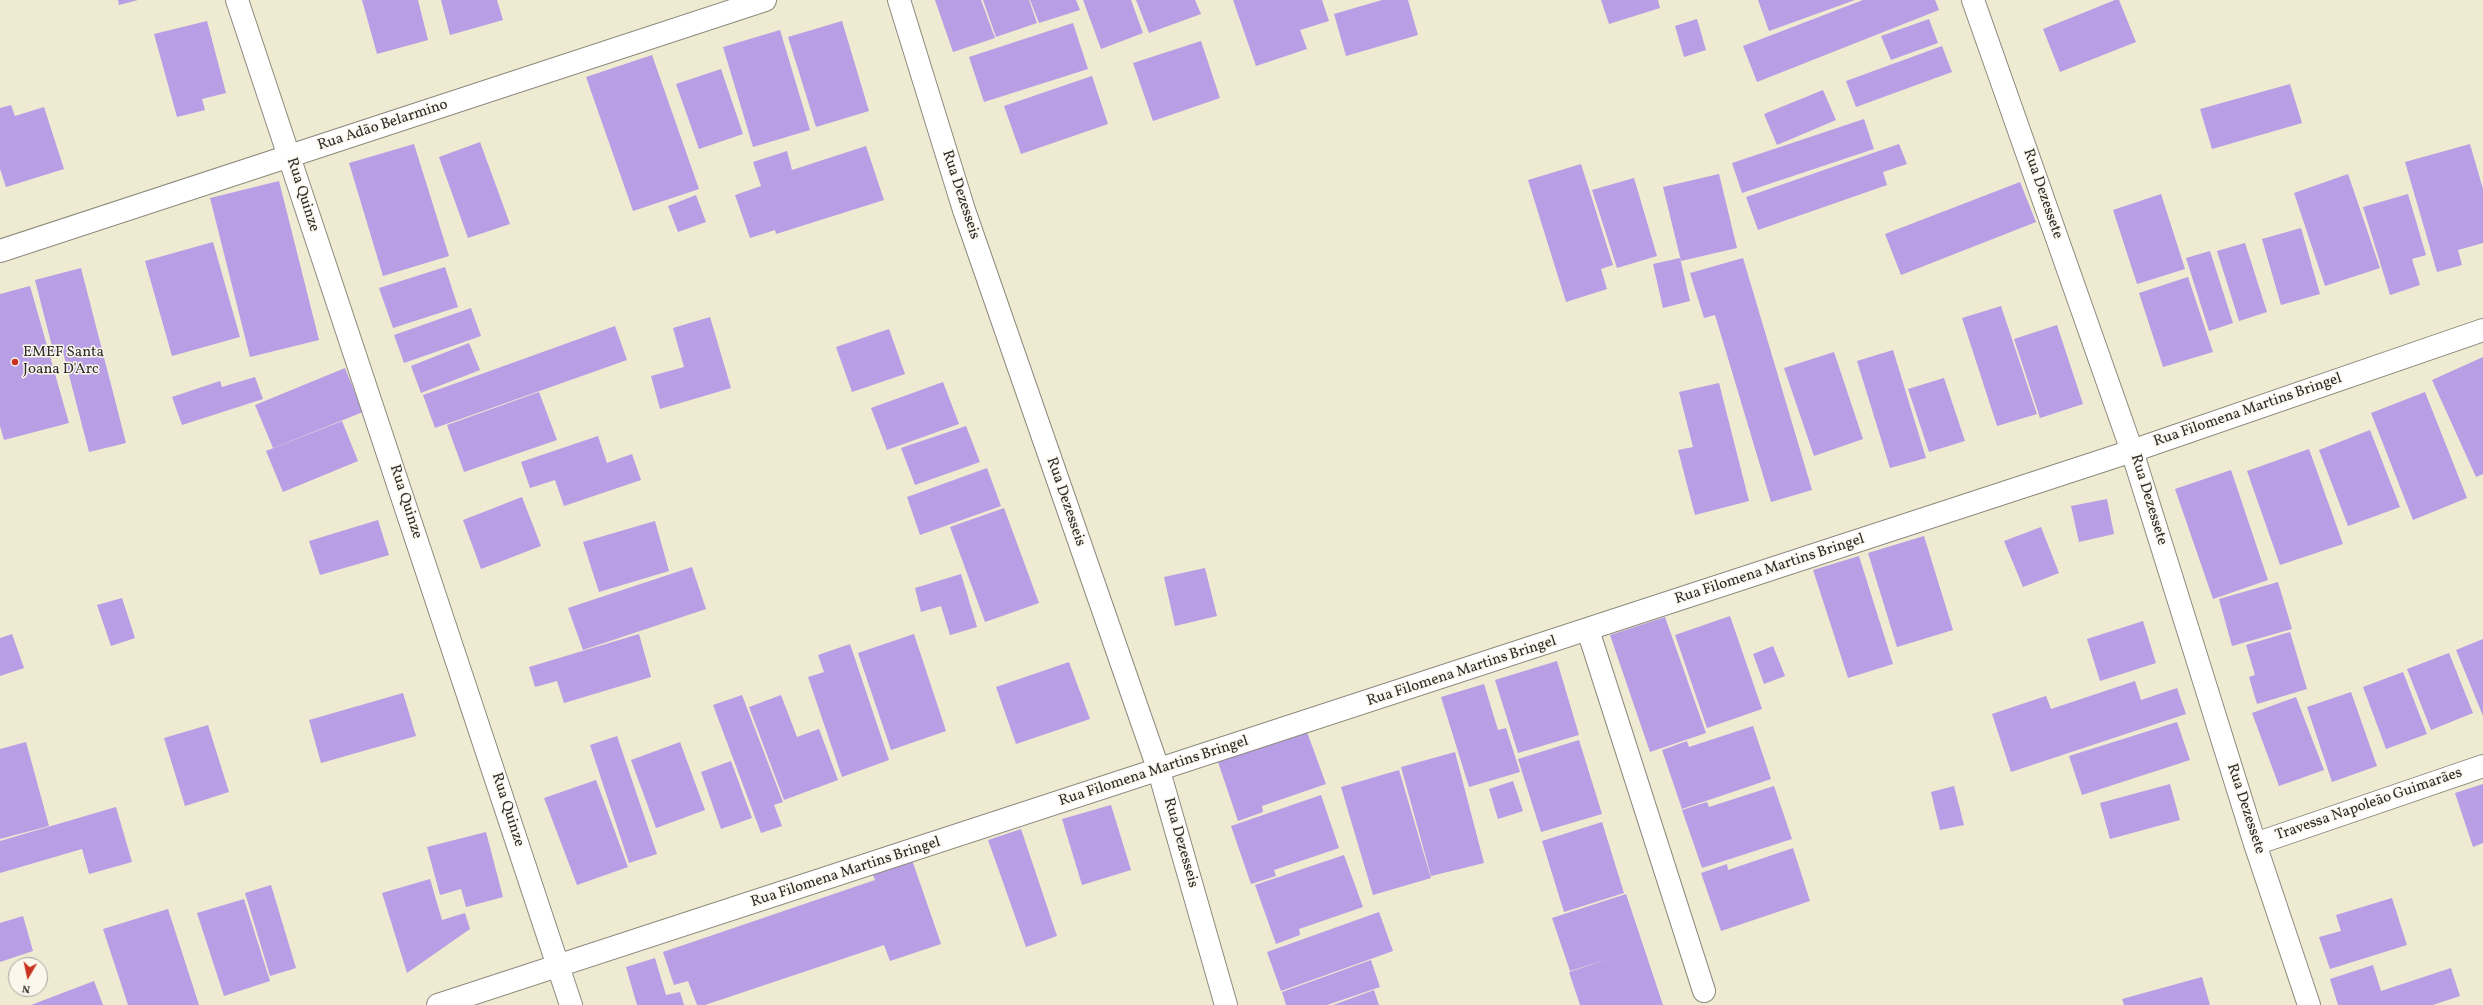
<!DOCTYPE html>
<html>
<head>
<meta charset="utf-8">
<style>
  body { margin:0 }
  #map { position:relative; width:2483px; height:1005px; overflow:hidden; background:#efead2; font-family:Vollkorn,serif }
  canvas { display:block }
  .north { position:absolute; left:8px; top:957px; width:40px; height:40px; box-sizing:border-box; background:#fbf7ec; border:1px solid #a8a59f; border-radius:50%; rotate:189deg; font-size:11px; font-weight:700; line-height:16px; text-align:center; color:#2b2b2b }
  .north::after { content:''; display:block; margin:auto; width:14px; height:18px; background:#c8321e; clip-path:polygon(50% 0,100% 100%,50% 72%,0 100%) }
</style>
</head>
<body>
<div id="map">
<canvas width="2483" height="1005"></canvas>
<div class="north">N</div>
</div>
<script>
const ctx = document.querySelector('canvas').getContext('2d');
ctx.lineJoin = 'round';
function paint(path, color) {
  ctx.fillStyle = color;
  ctx.fill(path, 'evenodd');
}
function stroke(path, color, width, dash) {
  ctx.strokeStyle = color;
  ctx.lineWidth = width;
  ctx.lineCap = dash ? 'butt' : 'round';
  ctx.setLineDash(dash || []);
  ctx.stroke(path);
}
function drawText(font, color, halo, rows, align = 'center') {
  ctx.font = font + ' Vollkorn,serif';
  ctx.lineWidth = 3;
  ctx.setLineDash([]);
  ctx.textBaseline = 'middle';
  ctx.strokeStyle = halo;
  ctx.fillStyle = color;
  for (const [text, x, y, turn = 0] of rows) {
    ctx.save();
    ctx.translate(x, y);
    ctx.rotate((+turn || 0) * Math.PI / 180);
    ctx.textAlign = isNaN(turn) ? turn : align;
    if (halo) ctx.strokeText(text, 0, 0);
    ctx.fillText(text, 0, 0);
    ctx.restore();
  }
}
const building = new Path2D(`
  M118,0H138L119,5Z
  M362,0H418L428,40L377,54Z
  M441,0H497L503,20L450,35Z
  M935,0H981L995,38L953,52Z
  M983,0H1029L1037,23L996,37Z
  M1030,0H1076L1080,10L1039,23Z
  M1083,0H1131L1143,33L1101,49Z
  M1136,0H1195L1201,14L1149,33Z
  M1233,0H1322L1329,21L1300,30L1307,49L1256,66Z
  M1382,0H1408L1418,35L1346,56L1334,14Z
  M1601,0H1658L1660,8L1609,24Z
  M1758,0H1855L1769,31Z
  M1863,0H1935L1939,10L1757,82L1743,46Z
  M2115,0H2119L2136,42L2060,72L2043,29Z
  M1697,19L1706,50L1684,57L1675,26Z
  M1929,19L1938,43L1891,60L1881,36Z
  M207,21L226,93L202,99L205,110L177,117L154,34Z
  M842,21L869,111L816,127L788,37Z
  M1073,23L1088,69L984,102L969,57Z
  M780,30L810,130L753,147L723,47Z
  M1201,41L1220,98L1153,121L1133,63Z
  M1942,46L1952,72L1856,107L1846,81Z
  M652,55L699,189L633,211L586,77Z
  M721,69L743,134L699,149L676,84Z
  M1092,76L1108,124L1021,154L1004,106Z
  M2290,84L2302,123L2212,149L2200,109Z
  M1823,90L1836,120L1777,145L1764,114Z
  M11,105L15,116L44,107L64,169L6,187L0,169V108Z
  M1864,119L1874,149L1742,193L1732,163Z
  M480,142L510,224L468,238L439,157Z
  M414,144L449,256L383,276L349,163Z
  M1899,144L1907,164L1883,172L1887,185L1758,230L1746,197Z
  M2470,144L2483,189V243L2458,250L2462,265L2437,272L2405,162Z
  M866,146L884,200L776,234L775,230L750,238L735,195L761,186L753,162L787,151L792,170Z
  M1581,164L1613,265L1601,269L1607,289L1566,302L1528,180Z
  M1719,174L1737,248L1681,261L1663,187Z
  M2348,174L2380,268L2325,286L2294,193Z
  M1634,178L1657,256L1617,268L1592,190Z
  M279,181L319,340L250,357L210,198Z
  M2020,182L2036,222L1901,275L1885,234Z
  M2161,194L2185,269L2137,284L2113,210Z
  M2408,194L2426,255L2412,259L2420,285L2390,295L2363,207Z
  M696,195L706,222L678,232L668,206Z
  M2301,228L2320,294L2281,305L2262,239Z
  M213,242L240,337L172,356L145,261Z
  M2245,243L2267,312L2239,321L2217,251Z
  M2210,251L2233,323L2209,331L2186,258Z
  M1680,258L1690,301L1663,308L1653,264Z
  M1743,258L1812,490L1771,502L1715,315L1704,318L1690,273Z
  M445,267L458,307L393,328L379,288Z
  M81,268L126,443L89,452L63,352L54,354L35,280Z
  M2188,277L2213,352L2163,367L2139,293Z
  M30,286L69,423L4,440L0,426V294Z
  M2001,306L2037,414L1997,426L1962,318Z
  M471,308L481,336L404,363L394,335Z
  M710,317L731,388L660,409L651,376L684,367L673,328Z
  M2057,325L2083,404L2040,418L2014,339Z
  M615,326L627,360L435,428L423,395Z
  M889,329L905,374L852,392L836,347Z
  M469,343L480,370L421,393L411,366Z
  M1893,350L1926,458L1890,468L1857,361Z
  M1834,352L1863,439L1814,456L1784,368Z
  M2483,357V474L2476,477L2432,380Z
  M345,368L363,412L273,448L255,405Z
  M255,377L263,399L182,425L172,397L220,381L222,387Z
  M1944,378L1965,441L1929,452L1908,389Z
  M943,382L959,424L887,450L871,408Z
  M1719,383L1749,501L1695,515L1678,450L1693,447L1679,392Z
  M539,392L557,440L464,472L447,425Z
  M2425,392L2467,498L2413,520L2371,413Z
  M342,421L358,461L283,492L266,451Z
  M966,426L980,462L915,485L901,448Z
  M2370,430L2400,507L2348,526L2319,450Z
  M598,436L607,463L632,454L641,480L564,506L555,480L530,488L521,462Z
  M2309,449L2343,544L2280,565L2247,471Z
  M987,468L1001,506L920,535L907,497Z
  M2231,470L2268,580L2213,599L2175,489Z
  M522,497L541,546L481,569L463,520Z
  M2107,499L2114,534L2079,542L2071,506Z
  M1004,508L1039,603L985,622L950,527Z
  M378,520L389,555L320,575L309,541Z
  M655,521L669,571L599,592L583,542Z
  M2041,527L2059,573L2023,587L2004,541Z
  M1924,536L1953,630L1897,647L1868,553Z
  M1859,556L1893,664L1848,678L1813,570Z
  M692,567L706,609L583,650L568,608Z
  M1205,568L1217,616L1175,626L1164,577Z
  M961,574L977,627L950,635L941,606L921,612L915,588Z
  M2278,582L2292,629L2232,646L2219,599Z
  M122,598L135,638L111,646L97,605Z
  M1730,616L1762,709L1707,728L1675,635Z
  M1665,617L1706,733L1650,752L1610,635Z
  M2143,621L2156,663L2100,681L2087,639Z
  M2290,632L2307,689L2257,704L2249,677L2255,675L2246,645Z
  M12,634L24,668L0,676V638Z
  M639,634L651,677L564,703L557,681L535,687L529,667Z
  M914,634L946,731L891,750L858,653Z
  M2483,639V716L2456,650Z
  M850,644L889,760L842,777L808,677L824,672L818,655Z
  M1773,646L1785,676L1764,684L1753,654Z
  M2449,653L2473,713L2431,730L2407,669Z
  M1557,661L1579,735L1518,753L1495,680Z
  M1069,662L1090,719L1016,744L996,687Z
  M2403,672L2427,734L2386,749L2363,687Z
  M2135,681L2141,700L2177,688L2186,714L2011,772L1992,714L2046,696L2051,709Z
  M1484,684L1498,730L1506,728L1520,772L1469,787L1441,697Z
  M2351,692L2377,766L2332,782L2307,707Z
  M403,693L416,736L321,763L309,720Z
  M742,695L783,802L774,805L782,826L761,833L713,705Z
  M781,695L797,737L819,729L838,780L784,800L749,707Z
  M2296,697L2324,770L2279,786L2252,713Z
  M2177,722L2190,760L2082,795L2069,756Z
  M208,725L229,792L185,806L164,738Z
  M1753,726L1771,779L1682,809L1662,750L1687,741L1689,747Z
  M1307,732L1326,784L1262,806L1263,812L1238,821L1218,762Z
  M617,736L657,854L629,863L590,745Z
  M1579,740L1602,814L1541,832L1518,759Z
  M26,742L49,826L0,839V749Z
  M680,742L705,810L656,828L631,760Z
  M1455,752L1484,863L1431,876L1401,767Z
  M731,761L752,818L721,829L701,772Z
  M1399,770L1431,878L1373,895L1341,787Z
  M596,780L628,867L577,885L544,798Z
  M1513,781L1523,811L1498,819L1489,789Z
  M2170,784L2180,820L2110,839L2100,803Z
  M2483,784V843L2473,847L2455,793Z
  M1774,786L1792,839L1702,868L1682,810L1707,802L1709,807Z
  M1954,786L1964,825L1940,830L1931,792Z
  M1321,795L1339,848L1274,870L1276,876L1251,884L1231,826Z
  M1111,805L1131,870L1082,885L1062,819Z
  M116,807L132,862L89,874L82,849L0,873V841Z
  M1602,822L1624,893L1564,912L1542,841Z
  M1021,829L1057,936L1026,947L988,840Z
  M486,832L503,897L466,907L461,889L440,895L427,847Z
  M1793,848L1810,901L1721,931L1701,873L1727,864L1728,870Z
  M1344,855L1363,907L1299,929L1300,935L1276,944L1255,885Z
  M911,857L941,944L890,961L884,945L705,1005H697L688,981L674,985L663,952L875,880L871,871Z
  M430,879L442,920L465,913L470,929L407,973L382,893Z
  M271,885L296,968L270,976L245,893Z
  M1626,894L1663,1005H1580L1569,972L1612,958L1570,971L1552,918Z
  M2392,898L2407,945L2330,969L2319,937L2341,931L2336,915Z
  M244,899L270,981L224,996L197,913Z
  M168,909L199,1005H128L103,929Z
  M1379,912L1393,951L1281,991L1267,952Z
  M23,916L33,951L0,962V923Z
  M655,958L666,995L680,992L684,1005H637L626,967Z
  M1371,960L1380,987L1327,1005H1286L1282,992Z
  M2373,965L2381,991L2451,968L2460,996L2433,1005H2338L2330,979Z
  M2202,977L2210,1005H2124L2122,999Z
  M94,981L103,1005H31Z
  M1374,990L1379,1005H1333Z`);
const minor = new Path2D(`
  M237,0L571,1005
  M899,0L964,210L1159,771L1226,1005
  M0,251L765,0
  M1588,630L1704,991
  M2255,844L2483,766
  M438,1005L2132,451L2483,330`);
const tertiary = new Path2D(`
  M1973,0L2132,451L2255,844L2309,1005`);
const markers = [
  [15,362,4,"#c8321e"]
];
const streetNames = [
  ["Rua Adão Belarmino",383,126,-18],
  ["Rua Dezessete",2042,194,71],
  ["Rua Quinze",302,195,72],
  ["Rua Dezesseis",960,195,72],
  ["Rua Filomena Martins Bringel",2248,411,-19],
  ["Rua Dezessete",2148,500,73],
  ["Rua Quinze",405,502,72],
  ["Rua Dezesseis",1065,502,71],
  ["Rua Filomena Martins Bringel",1770,570,-18],
  ["Rua Filomena Martins Bringel",1462,672,-18],
  ["Rua Filomena Martins Bringel",1154,772,-18],
  ["Travessa Napoleão Guimarães",2369,805,-19],
  ["Rua Dezessete",2245,809,72],
  ["Rua Quinze",507,810,72],
  ["Rua Dezesseis",1180,843,74],
  ["Rua Filomena Martins Bringel",846,873,-18]
];
const poiNames = [
  ["EMEF Santa",23,353],
  ["Joana D'Arc",23,370]
];
paint(building, '#b79ee5');
stroke(minor, '#8d8a7e', 24);
stroke(tertiary, '#8d8a7e', 24);
stroke(minor, '#fff', 22);
stroke(tertiary, '#fff', 22);
for (const [x, y, r, color] of markers) {
  const dot = new Path2D();
  dot.arc(x, y, r, 0, 2 * Math.PI);
  ctx.fillStyle = color;
  ctx.fill(dot);
  stroke(dot, '#fbf7ec', 1.5);
}
drawText('15px', '#2b2b2b', '#fbf7ec', streetNames);
drawText('15px', '#2b2b2b', '#fbf7ec', poiNames, 'left');
</script>
</body>
</html>
